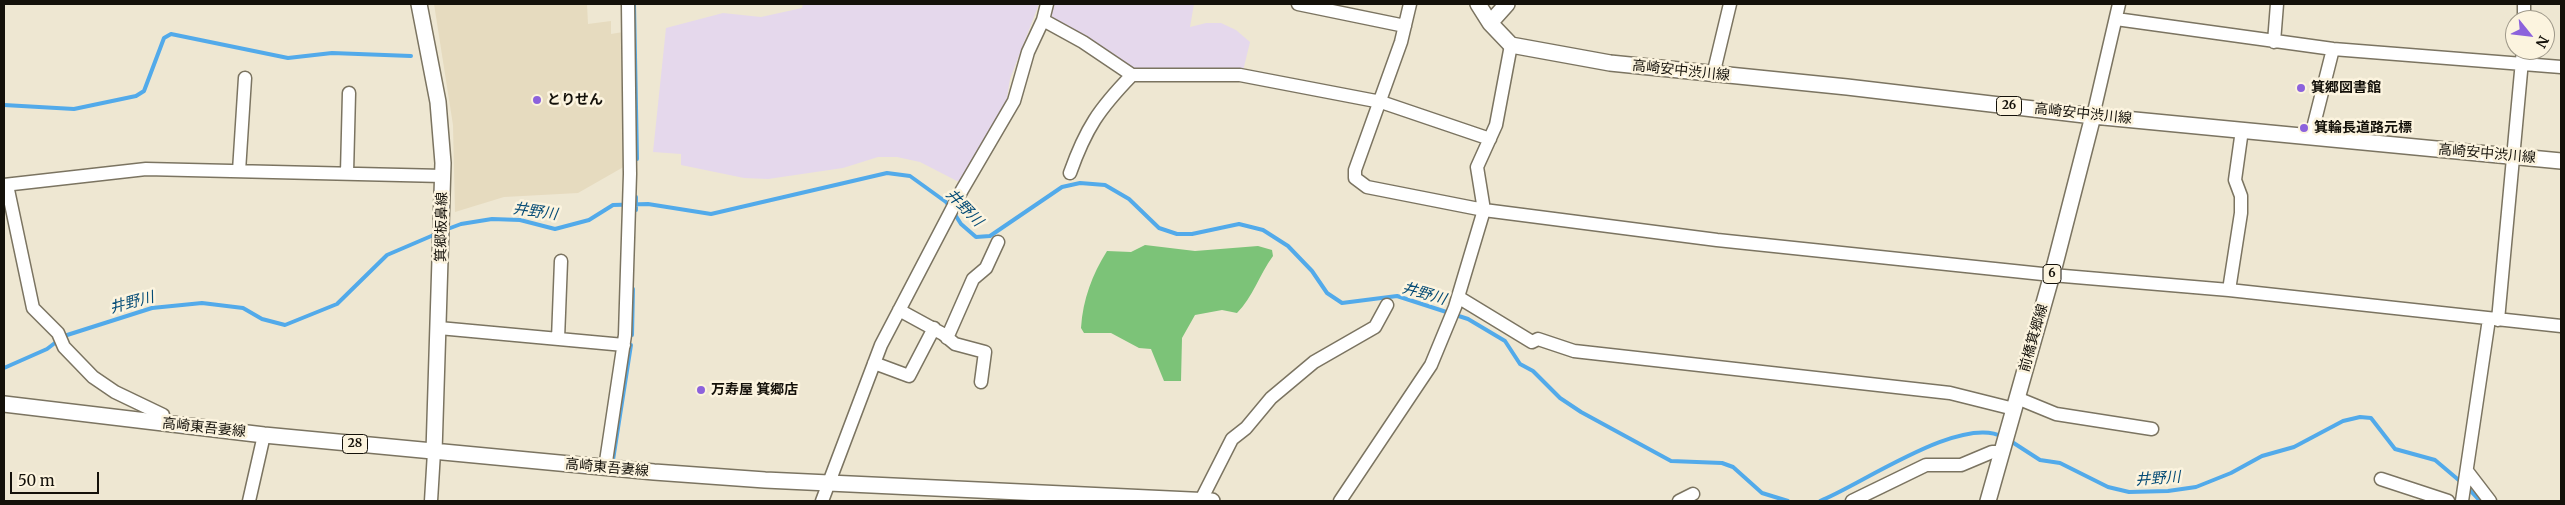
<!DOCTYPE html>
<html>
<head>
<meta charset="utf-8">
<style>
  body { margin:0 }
  #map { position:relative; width:2565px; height:505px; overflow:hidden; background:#eee7d2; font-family:Merriweather,serif }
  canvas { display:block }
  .frame { position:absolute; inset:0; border:5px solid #14110a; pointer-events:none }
  .north { position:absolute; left:2505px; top:10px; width:50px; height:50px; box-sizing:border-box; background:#fcf4df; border:1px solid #9f998a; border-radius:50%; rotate:119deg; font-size:14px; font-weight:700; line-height:20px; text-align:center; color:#14110a }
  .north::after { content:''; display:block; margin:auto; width:18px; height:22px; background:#8c62dc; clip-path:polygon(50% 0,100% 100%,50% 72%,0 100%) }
  .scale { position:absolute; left:10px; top:472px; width:89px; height:22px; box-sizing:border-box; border:2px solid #14110a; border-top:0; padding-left:6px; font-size:15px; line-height:18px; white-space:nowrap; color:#14110a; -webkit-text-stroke:4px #fcf4df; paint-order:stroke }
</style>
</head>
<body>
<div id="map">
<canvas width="2565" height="505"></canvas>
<div class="frame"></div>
<div class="north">N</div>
<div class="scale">50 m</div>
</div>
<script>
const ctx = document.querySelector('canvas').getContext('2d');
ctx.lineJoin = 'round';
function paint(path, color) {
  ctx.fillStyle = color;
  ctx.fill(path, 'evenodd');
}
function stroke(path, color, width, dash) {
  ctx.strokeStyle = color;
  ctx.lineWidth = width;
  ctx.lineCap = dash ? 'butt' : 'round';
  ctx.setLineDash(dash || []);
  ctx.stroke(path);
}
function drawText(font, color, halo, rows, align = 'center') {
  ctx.font = font + ' Merriweather,"Noto Sans JP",serif';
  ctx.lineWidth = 5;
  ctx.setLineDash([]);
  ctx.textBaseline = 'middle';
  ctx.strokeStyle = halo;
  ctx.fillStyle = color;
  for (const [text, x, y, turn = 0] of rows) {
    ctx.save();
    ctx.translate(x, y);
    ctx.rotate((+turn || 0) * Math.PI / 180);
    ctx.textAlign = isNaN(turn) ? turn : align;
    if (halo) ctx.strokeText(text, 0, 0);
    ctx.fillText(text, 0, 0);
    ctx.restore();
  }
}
const built = new Path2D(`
  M434,4H587L588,24L611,21V34L623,32L627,165L578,193L504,197L455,212L453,125Z`);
const industrial = new Path2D(`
  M803,4H1039L1010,79L1006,104L961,181H957L920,162L897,157H878L843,168L768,179L744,178L681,165V154L653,152L666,28L723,13L761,17L802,8Z
  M1054,4H1194L1190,27L1206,23H1221L1236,30L1250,42L1243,71H1141L1128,68L1050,18Z`);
const forest = new Path2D(`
  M1145,245L1195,251L1258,246L1272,250L1273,256C1259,275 1253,297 1237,313L1222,310L1195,315L1182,338L1181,381H1164L1151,349L1139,348L1111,333H1084L1081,328C1083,299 1092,275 1107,251L1131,252Z`);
const stream = new Path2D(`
  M634,4L637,159
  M4,105L74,109L136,96L144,91L164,38L171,34L288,58L332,53L411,56
  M636,210V197
  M954,213L961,224L976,237L990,236L1062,187L1080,183L1105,185L1129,199L1159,228L1177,234H1192L1239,224L1263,230L1288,246L1312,271L1327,293L1342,303L1397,296L1468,319L1505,341L1520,364L1533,371L1560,398L1581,412L1671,461L1722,463L1733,467L1762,493L1788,501
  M445,230L461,224L492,219L520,220L555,229L589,220L613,205L648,204L711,214L887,173L910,176L946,202L950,207
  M632,335L633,289
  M4,368L47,349L64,336L152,308L202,303L243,308L262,319L285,325L337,304L387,255L436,234
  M2009,440L2040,460L2060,463L2108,487L2129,492L2168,491L2196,487L2231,473L2262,456L2294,447L2343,421L2360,417L2371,418L2395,449L2435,460L2461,482
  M613,460L631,345
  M2466,486L2480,501
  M1820,501C1861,485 1961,414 2003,437`);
const minor = new Path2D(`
  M1298,4L1405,26
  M1410,4L1401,42L1355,170V178L1367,187L1484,210L1717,240L2052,275L2229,290L2561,326
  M2116,19L2333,49L2561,67
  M1043,20L1083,42L1132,75
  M2524,20V4
  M2274,42L2277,4
  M1713,75L1730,4
  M2093,116L2119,4
  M2311,136L2333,49
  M239,171L245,78
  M347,173L349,93
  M1070,173C1086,128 1099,109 1132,75H1240L1381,102L1490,139
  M4,185L146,169L443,176
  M7,185L33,308L58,333L64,347L93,377L115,392L163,415L164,423
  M2229,290L2241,213V196L2235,180L2242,130
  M1458,297L1532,342L1538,339L1574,351L1950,393L2014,409
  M899,310L943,334L955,344L985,352L981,382
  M2498,320L2523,50
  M439,328L624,345
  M947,338L973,279L986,268L998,242
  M558,339L561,261
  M874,363L909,376L934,328
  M2017,398L2056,414L2152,429
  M605,468L625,335L630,174L628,4
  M2467,471L2490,501
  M2381,479L2448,501
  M1201,500L1232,439L1246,428L1271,398L1314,362L1375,327L1387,305
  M249,501L264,435
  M431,501L434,452
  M822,501L881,345L962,190L1014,101L1028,52L1043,20L1047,4
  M1340,501L1431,365L1455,307L1484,210L1477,167L1496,125L1511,45
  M1679,501L1693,494
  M1852,501L1926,465H1961L1992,452H2002
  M2462,501L2489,319`);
const major = new Path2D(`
  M419,4L438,102L443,163L434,452
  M1478,4L1490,23L1511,45L1610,63L1847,87L2093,116L2561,161
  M1490,23L1507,4
  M4,404L264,435L654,472L765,480L1212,501
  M1988,501L2055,264L2093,116`);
const markers = [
  [2301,88,5,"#8c62dc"],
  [537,100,5,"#8c62dc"],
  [2304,128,5,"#8c62dc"],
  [701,390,5,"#8c62dc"]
];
const shields = [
  [2009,106,25],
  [2052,274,18],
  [355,444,25]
];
const shieldNames = [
  ["26",2009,106],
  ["6",2052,274],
  ["28",355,444]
];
const streetNames = [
  ["高崎安中渋川線",1681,71,6],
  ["高崎安中渋川線",2083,114,6],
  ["高崎安中渋川線",2487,154,5],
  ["箕郷板鼻線",442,227,-89],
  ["前橋箕郷線",2034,338,-74],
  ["高崎東吾妻線",204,428,6],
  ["高崎東吾妻線",607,468,5]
];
const poiNames = [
  ["箕郷図書館",2311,88],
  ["とりせん",547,100],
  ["箕輪長道路元標",2314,128],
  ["万寿屋 箕郷店",711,390]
];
const waterNames = [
  ["井野川",964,208,46],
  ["井野川",535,212,8],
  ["井野川",1424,294,16],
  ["井野川",132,303,-15],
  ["井野川",2158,479,-4]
];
paint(built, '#e6dbbf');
paint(industrial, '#e5d8ec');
paint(forest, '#7cc378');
stroke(stream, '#52aaea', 4);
stroke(minor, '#7b7461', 15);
stroke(major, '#7b7461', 18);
stroke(minor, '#fff', 12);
stroke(major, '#fff', 15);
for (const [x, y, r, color] of markers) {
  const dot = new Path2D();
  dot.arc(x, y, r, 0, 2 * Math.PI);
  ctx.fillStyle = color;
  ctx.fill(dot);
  stroke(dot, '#fcf4df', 2);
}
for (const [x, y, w] of shields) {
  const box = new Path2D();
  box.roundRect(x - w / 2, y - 9.5, w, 19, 4);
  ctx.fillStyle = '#fcf4df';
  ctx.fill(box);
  stroke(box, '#14110a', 1);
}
drawText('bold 12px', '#14110a', null, shieldNames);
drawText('14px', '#14110a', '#fcf4df', streetNames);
drawText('bold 14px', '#14110a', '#fcf4df', poiNames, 'left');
drawText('italic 15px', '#064c76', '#fcf4df', waterNames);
</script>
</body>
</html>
